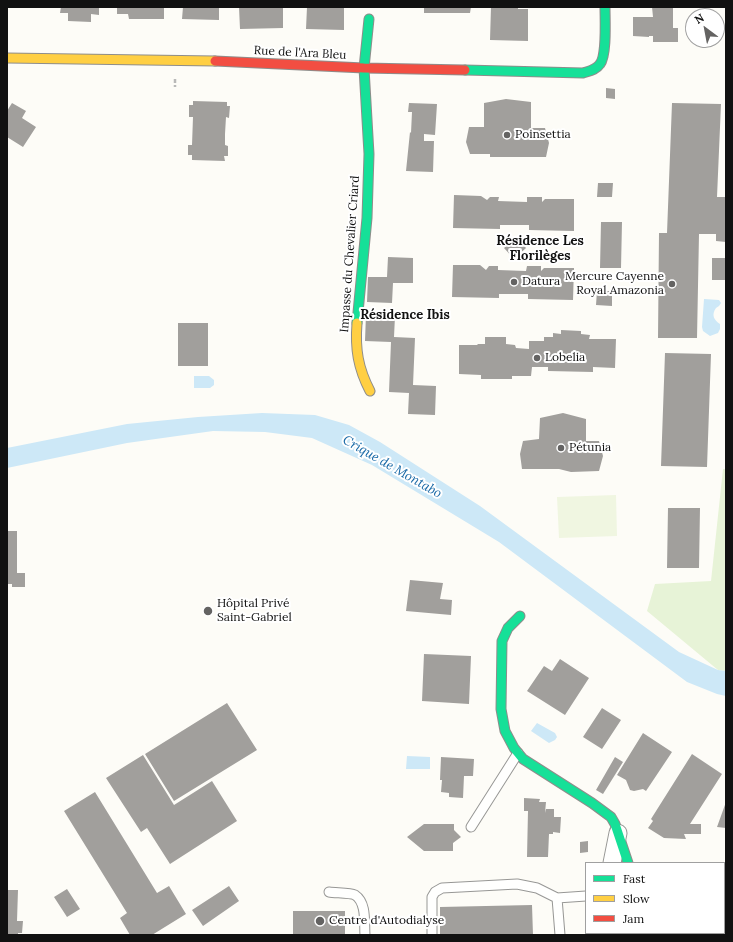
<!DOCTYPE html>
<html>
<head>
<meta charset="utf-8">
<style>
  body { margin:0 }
  #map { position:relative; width:733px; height:942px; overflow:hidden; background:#fdfcf7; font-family:Lora,serif }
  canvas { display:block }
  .frame { position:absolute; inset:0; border:8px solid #111; pointer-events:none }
  .legend { position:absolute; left:585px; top:862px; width:140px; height:72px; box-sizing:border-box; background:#fff; border:1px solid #a0a0a0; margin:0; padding:5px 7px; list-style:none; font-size:12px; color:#111 }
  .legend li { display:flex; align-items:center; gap:8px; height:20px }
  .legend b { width:20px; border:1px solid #a0a0a0 }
  .north { position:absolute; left:685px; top:8px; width:40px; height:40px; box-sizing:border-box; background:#fff; border:1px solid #a0a0a0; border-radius:50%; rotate:328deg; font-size:11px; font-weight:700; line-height:16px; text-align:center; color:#111 }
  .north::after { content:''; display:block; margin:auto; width:14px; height:18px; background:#646362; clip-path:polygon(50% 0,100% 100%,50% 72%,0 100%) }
</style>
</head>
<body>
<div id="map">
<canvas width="733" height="942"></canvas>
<div class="frame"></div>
<ul class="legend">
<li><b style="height:5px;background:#16e098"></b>Fast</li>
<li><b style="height:5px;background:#ffcf43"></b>Slow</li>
<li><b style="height:5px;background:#f24e42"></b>Jam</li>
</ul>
<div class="north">N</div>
</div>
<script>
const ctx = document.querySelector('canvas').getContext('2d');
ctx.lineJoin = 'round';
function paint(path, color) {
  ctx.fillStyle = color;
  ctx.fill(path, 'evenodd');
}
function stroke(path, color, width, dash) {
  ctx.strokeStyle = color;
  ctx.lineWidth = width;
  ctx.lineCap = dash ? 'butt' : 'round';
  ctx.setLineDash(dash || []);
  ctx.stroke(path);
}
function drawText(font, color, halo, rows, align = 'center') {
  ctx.font = font + ' Lora,serif';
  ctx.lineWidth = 4;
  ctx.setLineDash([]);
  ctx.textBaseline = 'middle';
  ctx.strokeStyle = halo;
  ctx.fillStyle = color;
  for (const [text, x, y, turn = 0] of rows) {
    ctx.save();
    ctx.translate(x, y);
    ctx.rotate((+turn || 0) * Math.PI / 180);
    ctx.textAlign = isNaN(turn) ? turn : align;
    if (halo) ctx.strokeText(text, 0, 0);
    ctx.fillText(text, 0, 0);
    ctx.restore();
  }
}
const green = new Path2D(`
  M723,469H726V671L718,670L647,611L655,584L711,581Z`);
const pitch = new Path2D(`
  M616,495L617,536L559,538L557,497Z`);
const water = new Path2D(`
  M704,299L719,300L721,303L719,306L716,308C711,315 714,320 720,324V329L718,333L710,336L703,331L702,327Z
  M194,376H209L214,380V385L210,388H194Z
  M262,413L315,415L349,425L380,442L480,506L679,652L718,670L726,671V696L717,694L687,682L499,542L372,465L312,438L265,432L213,431L127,443L7,468V448L127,424L198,417Z
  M537,723L555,733L557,737L555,740L549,743L531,731Z
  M407,756L430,757V769H406Z`);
const building = new Path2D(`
  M61,7H99V15L91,14V22L68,21V13H60Z
  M117,7H164V19H129L128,14H117Z
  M183,7H219V20L182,19Z
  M239,7H283V28L240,29Z
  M307,7H344V30L306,29Z
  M424,7H471L470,13H424Z
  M491,7H518V9H528V41L490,40Z
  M652,7H673V28H678V42H653V36H649V37L633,36V17H653Z
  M606,88L615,89V99L606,98Z
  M506,99L531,102V128H545L549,143L546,157H490V154H470L466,142L469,127H484V103Z
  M193,101L227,102V106H230L229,118L226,117L225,134V145L228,146V156H224L225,161L192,160V155H188V145H192L193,117H189V105H193Z
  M12,103L26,111L22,118L36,127L23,147L7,137V111Z
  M409,103L437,104L435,135L424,134V141H434L433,172L406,171L410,132L411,133L412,112H408Z
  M672,103L721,104L717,197H726V242L716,241V234H699L697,338H658L659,233H667Z
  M598,183H613L612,197H597Z
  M454,195L481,196L487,200L490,197H499L498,201L527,202V197H542V202L545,199H574V231L529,230V225H500V229L453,228Z
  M601,222H622L621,268H600Z
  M516,237L526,248L514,259L504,248Z
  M388,257L413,258V283H393L392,303L367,302L368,277H387Z
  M712,258H726V280H712Z
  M453,265H480L486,270L489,266H498V270L526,271L527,266H541V271L544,268H574L573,300L528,299V294H499V298L452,297Z
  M597,291H612V306L596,305Z
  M366,314L395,316L394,337L415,338L413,385L436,386L435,415L408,414L409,393L389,392L391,342L365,341Z
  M178,323H208V366H178Z
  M561,330L581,331V334L590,335L589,339H616L615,368L593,367V372L548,371V367H532L531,376H512V379H481V375L459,374V345H477L478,344H485V337H506V344L515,345L516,348L529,349V341H544V337H553V333L561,334Z
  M665,353L711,354L707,467L661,466Z
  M563,413L586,419V441H599L603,456L599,471L571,472L559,469H522L520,454L523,441L539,439L540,418Z
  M668,508H700L699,568H667Z
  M7,531H17V573H25V587H12V584H7Z
  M410,580L443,583L440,599L452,600L451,615L406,611Z
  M424,654L471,656L469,704L422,701Z
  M560,659L589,678L565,715L527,691L544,666L552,671Z
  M227,703L257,750L174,801L145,754Z
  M602,708L621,720L602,749L583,737Z
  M643,733L672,752L646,791L643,789L634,791L630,790L626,780L617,775Z
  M692,754L722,774L690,824H701V834H684L686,839L664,838L648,828L653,821L651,819Z
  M143,755L174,805L212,781L237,821L170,864L147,828L141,832L106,778Z
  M441,757L474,759L473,776H464L463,798L449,797V793L441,792L442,780H440Z
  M615,757L623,762L603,794L596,790Z
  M95,792L157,893L169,886L186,914L152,935H130L120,918L127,913L64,811Z
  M524,798L540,799L539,802H546L545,813L546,809H554V817H561L560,833L553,832V834H549L548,857H527L528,811H524Z
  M726,802V828L717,827Z
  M424,824H454V830L461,837L453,843V851H424L407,837Z
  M588,841V852L580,853V842Z
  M229,886L239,901L203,926L192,910Z
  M67,889L80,909L67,917L54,897Z
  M7,890H18L17,921H23L22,933H18V935H7Z
  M532,905L533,935H440V907Z
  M293,911H345V935H293Z
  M655,933H706V935H655Z`);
const path = new Path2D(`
  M175,79V87`);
const lane = new Path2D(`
  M471,827L518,753
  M329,892C335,893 350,893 355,895C367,903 364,923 365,935
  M557,898L560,935
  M432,935V897L435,892L442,888L517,884L537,888L557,898L586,896`);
const street = new Path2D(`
  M612,863L618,833
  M724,877L726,876
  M611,933V935
  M631,933V935`);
const fast = new Path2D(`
  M465,70L583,73C589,71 596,70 600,64C607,55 605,20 605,7
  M357,323L367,218L369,154L364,68L369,19
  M520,616L508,628L502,641L501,709L505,731L514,748L523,759L592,803L611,817L615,824L628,863`);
const slow = new Path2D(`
  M7,58L215,61
  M357,323C355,349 358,368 370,391`);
const jam = new Path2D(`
  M215,61L364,68L465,70`);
const markers = [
  [507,135,4,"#646362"],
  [514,282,4,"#646362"],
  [672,284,4,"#646362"],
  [537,358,4,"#646362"],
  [561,448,4,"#646362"],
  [208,611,5,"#646362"],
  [320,921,5,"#646362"]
];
const streetNames = [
  ["Rue de l'Ara Bleu",300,53,3],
  ["Impasse du Chevalier Criard",350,254,-86]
];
const poiNames = [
  ["Poinsettia",515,135],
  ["Mercure Cayenne",664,277,"right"],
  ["Royal Amazonia",664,291,"right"],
  ["Datura",522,282],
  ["Lobelia",545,358],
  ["Pétunia",569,448],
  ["Hôpital Privé",217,604],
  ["Saint-Gabriel",217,618],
  ["Centre d'Autodialyse",329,921]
];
const neighbourhoodNames = [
  ["Résidence Les",540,241],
  ["Florilèges",540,256],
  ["Résidence Ibis",405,315]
];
const waterNames = [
  ["Crique de Montabo",392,467,30]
];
paint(green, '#e7f3d7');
paint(pitch, '#f0f6e1');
paint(water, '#cde8f7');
paint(building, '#a19f9c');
stroke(lane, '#979795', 11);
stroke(street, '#979795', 19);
stroke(fast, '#8e8d8b', 11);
stroke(slow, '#8e8d8b', 11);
stroke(jam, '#8e8d8b', 11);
stroke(path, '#b9b9b8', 2.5, [4, 2]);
stroke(lane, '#fffffe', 9);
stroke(street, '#fffffe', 17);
stroke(fast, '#16e098', 9);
stroke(slow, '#ffcf43', 9);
stroke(jam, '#f24e42', 9);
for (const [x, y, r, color] of markers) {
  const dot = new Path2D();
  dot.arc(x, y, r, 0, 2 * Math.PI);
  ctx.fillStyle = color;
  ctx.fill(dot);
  stroke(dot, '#fff', 1.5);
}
drawText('12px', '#111', '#fff', streetNames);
drawText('12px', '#111', '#fff', poiNames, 'left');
drawText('bold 13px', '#111', '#fff', neighbourhoodNames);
drawText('italic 13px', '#1768a6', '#fff', waterNames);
</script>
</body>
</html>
